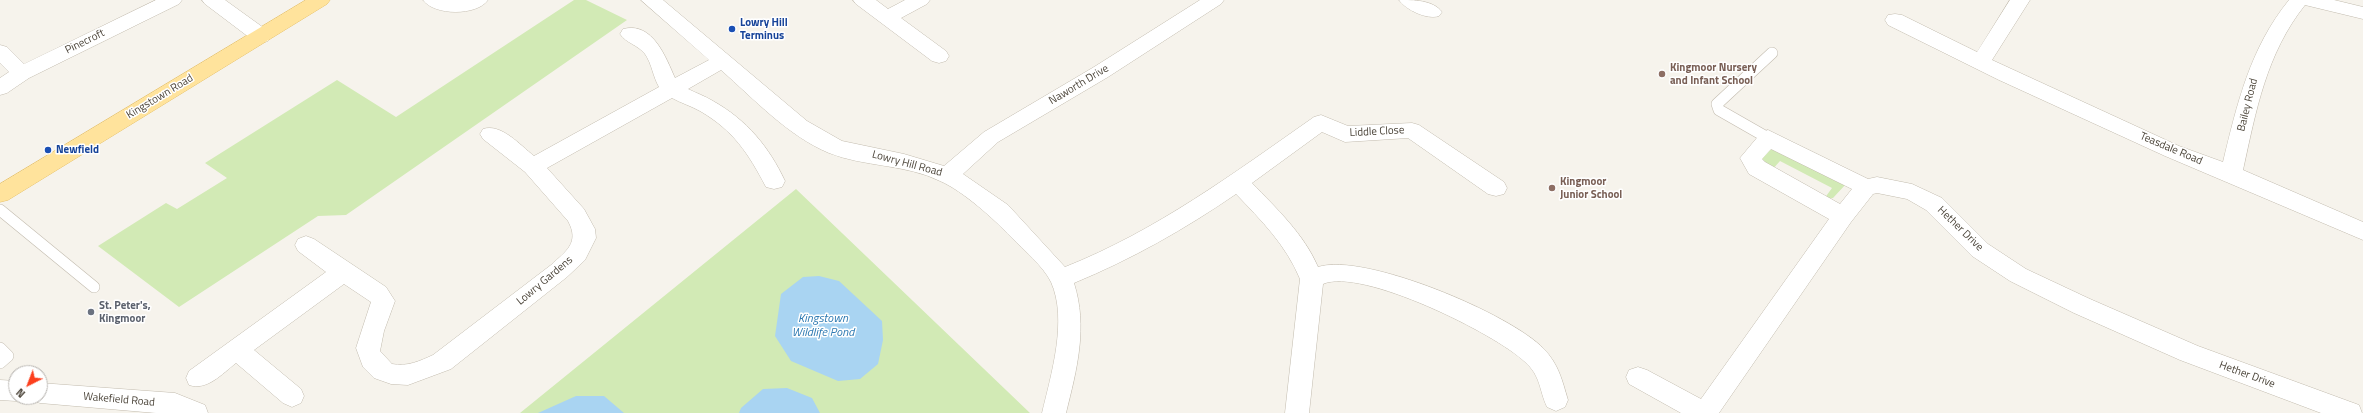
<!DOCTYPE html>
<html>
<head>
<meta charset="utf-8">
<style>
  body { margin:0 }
  #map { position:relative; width:2363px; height:413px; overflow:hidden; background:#f6f3ec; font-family:"Titillium Web",sans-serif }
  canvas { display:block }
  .north { position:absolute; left:8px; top:365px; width:40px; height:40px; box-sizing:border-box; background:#fff; border:1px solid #b7b4b0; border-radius:50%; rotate:222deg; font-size:11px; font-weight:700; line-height:16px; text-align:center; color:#4b4439 }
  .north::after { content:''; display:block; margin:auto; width:14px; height:18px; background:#fc3f1d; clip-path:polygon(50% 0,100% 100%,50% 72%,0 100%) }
</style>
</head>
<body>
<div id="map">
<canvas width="2363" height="413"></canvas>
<div class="north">N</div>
</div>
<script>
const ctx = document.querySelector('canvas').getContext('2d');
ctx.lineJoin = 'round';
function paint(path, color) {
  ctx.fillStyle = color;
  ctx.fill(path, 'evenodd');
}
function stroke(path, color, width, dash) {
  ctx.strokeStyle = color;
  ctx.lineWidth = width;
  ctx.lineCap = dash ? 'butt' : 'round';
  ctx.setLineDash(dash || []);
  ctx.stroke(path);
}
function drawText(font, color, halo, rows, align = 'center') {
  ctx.font = font + ' "Titillium Web",sans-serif';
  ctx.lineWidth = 3;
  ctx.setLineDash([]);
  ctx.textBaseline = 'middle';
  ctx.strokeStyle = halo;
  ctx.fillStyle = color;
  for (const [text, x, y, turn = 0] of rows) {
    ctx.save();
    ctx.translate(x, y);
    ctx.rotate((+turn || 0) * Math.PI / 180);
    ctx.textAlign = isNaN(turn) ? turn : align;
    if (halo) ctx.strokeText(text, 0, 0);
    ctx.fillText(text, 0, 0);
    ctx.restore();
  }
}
const green = new Path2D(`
  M574,0H586L627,20L346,215L318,216L179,307L98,246L166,203L177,209L227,178L205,163L337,80L396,117Z
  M1773,149L1846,184L1833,198L1824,199L1832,188L1780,161L1771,171L1761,160L1762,152Z
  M796,189L1030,413H520Z`);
const water = new Path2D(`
  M819,276L839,281L882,321L883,340L878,364L860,379L838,381L791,361L775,336L781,294L803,277Z
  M787,388L812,398L820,413H739L741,408L763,389Z
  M576,396H604L624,413H538Z`);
const lane = new Path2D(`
  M1768,138L1719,110L1717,104L1772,53
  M0,210L94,287
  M0,348L8,356L0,363`);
const street = new Path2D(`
  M156,0H182L179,4L29,78L7,93L0,95V78L9,72L0,63V45L7,47L24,64Z
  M202,0H225L268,31L271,36L268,41L261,43L254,41L205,4Z
  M423,0H488C477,16 434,16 423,0Z
  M641,0H663L807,121L842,141L904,154L944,166L984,132L1094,67L1200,0H1224L1221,4L1108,77L998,142L963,174L1008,205L1065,267C1156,231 1234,173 1314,117L1321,115L1348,126L1412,123L1419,125L1504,182L1507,188L1504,194L1496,196L1488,194L1408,138L1345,142L1322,132L1252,183C1276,208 1304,234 1318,267C1364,252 1511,314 1544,349C1559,365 1562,380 1568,400L1565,407L1556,411L1547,407C1539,390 1541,376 1525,362C1496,334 1361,267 1323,284L1309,413H1285L1300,279C1286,245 1261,220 1236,194C1185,229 1132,259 1074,283C1088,327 1077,369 1066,413H1042C1051,375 1068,320 1051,282C1043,266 1024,250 1011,237C994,219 963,191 940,181C906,164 864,167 829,153C788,136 754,99 721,70L688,89C696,93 705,96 713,101C747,120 769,147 785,181L782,187L774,189L766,187C748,153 734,131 700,111C691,106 681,103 672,98L547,168L584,209L595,229L596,238L585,260L567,277L451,369L408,385L391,384L374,378L363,367L356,348L371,302L344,284L254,350L301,389L304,396L301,403L292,407L283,403L236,363C222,374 207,391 189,385L186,378L189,371L326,272L298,251L295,245L298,239L306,236L314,239L386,287L395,301L384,331L380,351L392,364C407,367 420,361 433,355L551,265C566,251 580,243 568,221L525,172L483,139L480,134L483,129C501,123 520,145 534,156L659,87C653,77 652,64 645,54C638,45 626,43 620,34L623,29C653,21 666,58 675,78L709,60Z
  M853,0H876L888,9L905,0H930L927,4L901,18L946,51L949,56L946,61L939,63L932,61L856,4Z
  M1399,0C1414,0 1433,0 1442,12L1439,16C1427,20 1406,10 1399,0Z
  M2010,0H2030L1992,60L2179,146L2223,162C2237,104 2250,48 2289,0H2334L2363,7V19L2305,5C2266,54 2256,111 2243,170L2363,222V240L2165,156L1999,80L1888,25L1885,20L1888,15L1895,14L1902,15L1977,52Z
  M1768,130L1868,179L1877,177L1912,184L1942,198L1988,244L2026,269L2090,299L2198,346L2359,405L2362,413H2321L2180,360L2074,313L2010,281L1972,256L1926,210L1907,199L1877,193L1873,194L1851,222L1719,413H1681L1629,384L1626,377L1629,370L1638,367L1647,370L1701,399L1829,219L1749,174L1740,158L1761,133ZM1771,149L1852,189L1840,204L1765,162L1762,159Z
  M0,380L16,381V397L25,398L16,401L0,400Z
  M40,383L175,393L205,405L208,413H156L40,403L31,400L30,397H40Z`);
const primary = new Path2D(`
  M306,0H330L327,4L8,200L0,202V184Z`);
const markers = [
  [732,29,4,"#1a4fb4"],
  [1662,74,4,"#8d6e63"],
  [48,150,4,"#1a4fb4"],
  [1552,188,4,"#8d6e63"],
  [91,312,4,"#6b7280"]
];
const transitNames = [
  ["Lowry Hill",740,23],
  ["Terminus",740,36],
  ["Newfield",56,150]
];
const streetNames = [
  ["Pinecroft",85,42,-26],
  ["Naworth Drive",1079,85,-31],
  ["Kingstown Road",160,97,-31],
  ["Bailey Road",2248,105,-76],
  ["Liddle Close",1377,132,-3],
  ["Teasdale Road",2171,149,23],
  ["Lowry Hill Road",907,164,15],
  ["Hether Drive",1960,229,44],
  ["Lowry Gardens",545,281,-40],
  ["Hether Drive",2247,375,20],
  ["Wakefield Road",119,400,5]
];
const educationNames = [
  ["Kingmoor Nursery",1670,68],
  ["and Infant School",1670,81],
  ["Kingmoor",1560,182],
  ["Junior School",1560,195]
];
const worshipNames = [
  ["St. Peter's,",99,306],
  ["Kingmoor",99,319]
];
const waterNames = [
  ["Kingstown",823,319],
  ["Wildlife Pond",823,333]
];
paint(green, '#d2eab5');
paint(water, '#a9d4f2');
stroke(lane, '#c2bbae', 12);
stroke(street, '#c2bbae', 1);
stroke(primary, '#e6c16a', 1);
stroke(lane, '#fff', 11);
paint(street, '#fff');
paint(primary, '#ffe39c');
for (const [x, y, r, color] of markers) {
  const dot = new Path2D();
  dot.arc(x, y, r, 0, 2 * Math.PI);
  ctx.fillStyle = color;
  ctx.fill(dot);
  stroke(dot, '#fff', 1.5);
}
drawText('bold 11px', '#164399', '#fff', transitNames, 'left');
drawText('11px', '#4b4439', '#fff', streetNames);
drawText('bold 11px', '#785e54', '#fff', educationNames, 'left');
drawText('bold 11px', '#5b616d', '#fff', worshipNames, 'left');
drawText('italic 12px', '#2e7ab2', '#fff', waterNames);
</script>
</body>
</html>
